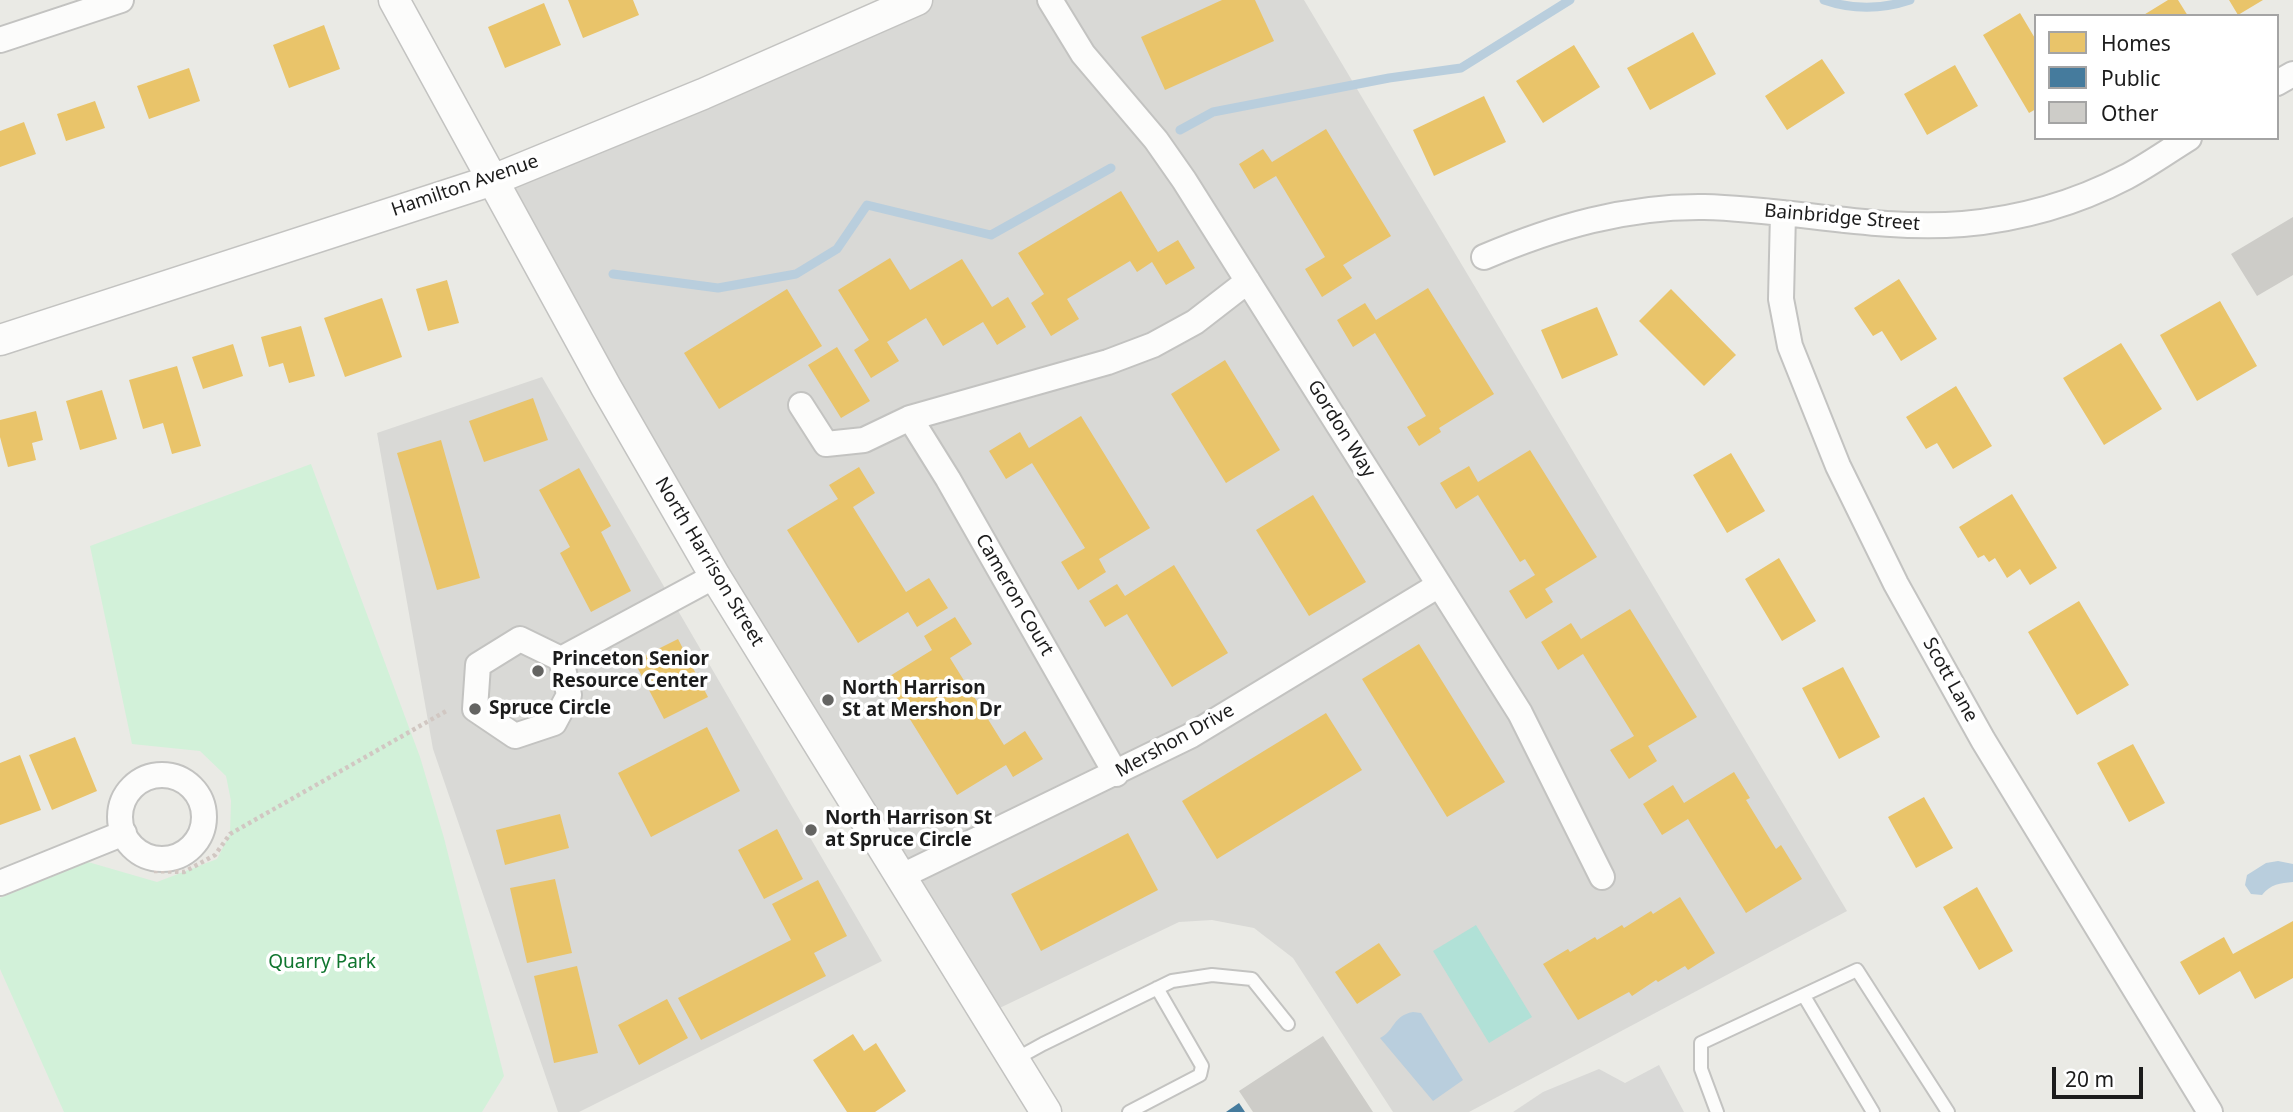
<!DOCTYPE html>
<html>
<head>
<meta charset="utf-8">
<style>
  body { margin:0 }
  #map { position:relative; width:2293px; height:1112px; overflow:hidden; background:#eaeae5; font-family:"Noto Sans",sans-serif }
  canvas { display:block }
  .legend { position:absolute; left:2034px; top:14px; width:245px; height:126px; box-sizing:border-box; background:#fff; border:2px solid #a4a4a4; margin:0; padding:9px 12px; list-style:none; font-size:21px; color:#1c1c1c }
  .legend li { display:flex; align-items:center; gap:14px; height:35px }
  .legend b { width:35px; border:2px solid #a4a4a4 }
  .scale { position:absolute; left:2052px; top:1067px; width:91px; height:32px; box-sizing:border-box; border:4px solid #1c1c1c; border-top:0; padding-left:9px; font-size:21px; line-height:24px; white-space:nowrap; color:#1c1c1c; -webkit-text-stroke:5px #fff; paint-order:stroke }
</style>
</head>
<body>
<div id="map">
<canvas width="2293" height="1112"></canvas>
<ul class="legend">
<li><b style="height:19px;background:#e9c46a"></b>Homes</li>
<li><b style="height:19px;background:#457b9d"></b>Public</li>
<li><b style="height:19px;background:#cdccc8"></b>Other</li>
</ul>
<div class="scale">20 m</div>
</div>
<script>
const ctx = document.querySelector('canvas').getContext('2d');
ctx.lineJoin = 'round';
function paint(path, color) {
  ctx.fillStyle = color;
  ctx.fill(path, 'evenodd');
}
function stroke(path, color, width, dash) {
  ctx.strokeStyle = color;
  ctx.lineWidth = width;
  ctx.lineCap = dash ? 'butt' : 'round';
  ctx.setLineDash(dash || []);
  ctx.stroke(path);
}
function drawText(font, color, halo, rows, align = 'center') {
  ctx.font = font + ' "Noto Sans",sans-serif';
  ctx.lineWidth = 7;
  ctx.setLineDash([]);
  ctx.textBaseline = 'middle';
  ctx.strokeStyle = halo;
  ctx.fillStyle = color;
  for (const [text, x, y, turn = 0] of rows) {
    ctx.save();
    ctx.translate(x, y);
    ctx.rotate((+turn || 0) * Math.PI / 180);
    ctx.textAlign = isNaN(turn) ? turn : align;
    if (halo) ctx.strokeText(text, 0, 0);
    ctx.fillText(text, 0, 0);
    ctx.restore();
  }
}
const residential = new Path2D(`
  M910,0H1304L1847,911L1469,1112H1393L1293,958L1254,928L1212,920L1179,922L985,1015L493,180Z
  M542,377L882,961L579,1112H558L433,749L377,433Z`);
const park = new Path2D(`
  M311,464L420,757L444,838L504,1076L482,1112H64L0,969V898L88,862L157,882L217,859L230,834L231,801L226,776L200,751L132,744L90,546Z`);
const pitch = new Path2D(`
  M1476,925L1532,1017L1489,1043L1433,951Z`);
const parking = new Path2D(`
  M1659,1065L1684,1112H1513L1543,1092L1599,1069L1625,1083Z`);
const water = new Path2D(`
  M2278,861L2293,864V882C2280,883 2271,884 2262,895L2251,894L2245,885L2247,875L2266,863Z
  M1413,1012L1421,1013L1463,1080L1433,1101L1380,1038C1395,1031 1392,1016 1413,1012Z`);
const homes = new Path2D(`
  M568,0H633L639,15L583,38Z
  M1222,0H1255L1274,41L1165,90L1141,37Z
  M2168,0H2178L2188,16H2142Z
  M2229,0H2263L2238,15Z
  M544,3L561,45L505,68L488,27Z
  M2020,13L2036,40V109L2029,113L1983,35Z
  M324,25L340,69L289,88L273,45Z
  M1693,32L1716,74L1650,110L1627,68Z
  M1574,45L1600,87L1543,123L1516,81Z
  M1822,59L1845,93L1787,130L1765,96Z
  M1955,65L1978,106L1927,135L1904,94Z
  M189,68L200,101L149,119L137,86Z
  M1484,96L1506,142L1434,176L1413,130Z
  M95,101L105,128L66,141L57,114Z
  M24,122L36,154L0,167V131Z
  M1326,129L1391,236L1343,265L1352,278L1322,297L1305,269L1325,257L1276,176L1254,189L1239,164L1263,149L1272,162Z
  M1121,191L1158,252L1178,240L1195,268L1166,285L1152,262L1137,272L1130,261L1067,299L1079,319L1051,336L1031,303L1044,294L1018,253Z
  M890,258L910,290L962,259L992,307L1008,297L1026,327L997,345L983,322L943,346L926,318L887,342L899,361L871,378L854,350L869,340L838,290Z
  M1899,279L1937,339L1901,361L1882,331L1873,336L1854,308Z
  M447,280L459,323L428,331L416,289Z
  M1428,288L1494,394L1439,428L1441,432L1419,446L1407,427L1426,416L1375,333L1353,347L1337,320L1365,303L1376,320Z
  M787,289L822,346L719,409L684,353Z
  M1671,289L1736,355L1704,386L1639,321Z
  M382,298L402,357L345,377L324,318Z
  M2220,301L2257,366L2197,401L2160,335Z
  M1597,307L1618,355L1562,379L1541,330Z
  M301,326L315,376L289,383L283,363L269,367L261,337Z
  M2121,343L2162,409L2104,445L2063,378Z
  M233,344L243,376L203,389L192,357Z
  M837,347L870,401L841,418L808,365Z
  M1225,360L1280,450L1226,483L1171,394Z
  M177,366L201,446L172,454L163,423L143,429L129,380Z
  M1956,386L1992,446L1953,469L1937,443L1926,449L1906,417Z
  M102,390L117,439L80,450L66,401Z
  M533,398L548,440L484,462L469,421Z
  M36,411L43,440L32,443L36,460L8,467L0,437V420Z
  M1081,416L1150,528L1099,559L1106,572L1078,590L1061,562L1085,548L1032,463L1006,479L989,451L1020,432L1029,448Z
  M441,440L480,578L437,590L397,453Z
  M1530,450L1597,557L1545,589L1553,602L1526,619L1509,591L1535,575L1525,559L1520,562L1478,495L1456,509L1440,483L1469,466L1478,482Z
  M1731,453L1765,511L1727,533L1693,475Z
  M859,467L875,493L853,507L906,592L929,578L948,608L917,627L908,612L858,643L787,530L838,499L829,485Z
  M579,468L611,526L601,532L631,591L591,612L560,553L570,547L539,490Z
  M2012,494L2057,568L2030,585L2020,569L2007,578L1995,558L1989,562L1984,555L1978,558L1959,527Z
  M1313,495L1366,582L1309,616L1256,530Z
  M1779,558L1816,621L1782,641L1745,579Z
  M1174,565L1228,653L1172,687L1127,614L1105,627L1089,601L1117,584L1125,596Z
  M2079,601L2129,685L2077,715L2028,632Z
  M1630,609L1697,717L1648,746L1657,761L1629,779L1610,750L1634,736L1583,654L1558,670L1541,642L1571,623L1581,639Z
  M955,617L972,644L950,658L1004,745L1025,731L1043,759L1013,777L1006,765L957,795L885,679L932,650L924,636Z
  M678,639L708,697L664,719L634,661Z
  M1419,644L1505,782L1447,817L1362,679Z
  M1843,667L1880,737L1839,759L1802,688Z
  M1326,713L1362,770L1217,859L1182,801Z
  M707,727L740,791L651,837L618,773Z
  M75,737L97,791L52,810L29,755Z
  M2133,744L2165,803L2129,822L2097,763Z
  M20,755L41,810L0,825V763Z
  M1734,772L1750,798L1746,800L1776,849L1781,845L1802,879L1746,913L1688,819L1662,835L1643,804L1673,785L1684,803Z
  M1924,797L1953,848L1916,868L1888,817Z
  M560,814L569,848L505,865L496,830Z
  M777,829L803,879L764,899L738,850Z
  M1128,833L1158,890L1041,951L1011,894Z
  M555,879L572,953L527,963L510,888Z
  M818,880L847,936L814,953L826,976L701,1040L678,998L791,940L772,904Z
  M1977,887L2013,951L1979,970L1943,907Z
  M1680,897L1715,953L1688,970L1685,966L1658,982L1656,980L1632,996L1629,992L1578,1020L1543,964L1568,949L1570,952L1595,937L1597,940L1622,925L1624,928L1651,911L1653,914Z
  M2293,921V978L2255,999L2240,971L2199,995L2180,962L2224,937L2233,954Z
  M1379,943L1401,975L1357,1004L1335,972Z
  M577,966L598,1053L554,1063L534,976Z
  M667,999L688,1038L639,1065L618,1025Z
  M853,1034L864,1051L876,1043L906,1091L875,1112H847L813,1060Z`);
const public = new Path2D(`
  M1239,1103L1245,1112H1226Z`);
const stream = new Path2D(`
  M1824,0C1853,10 1880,10 1910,0
  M1180,130L1213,112L1389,78L1461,68L1570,0
  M613,274L718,288L796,274L837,249L867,205L991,235L1111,168`);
const building = new Path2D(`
  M2293,217V275L2257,296L2231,254Z
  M1323,1036L1373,1112H1253L1239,1091Z`);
const path = new Path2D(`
  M154,871L184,872L215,855L230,834L448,710`);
const service = new Path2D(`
  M1804,996L1873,1112
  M1014,1060L1043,1044L1172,981L1212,975L1252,979L1288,1024
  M1129,1112L1200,1075L1202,1066L1157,988
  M1717,1112L1701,1069V1043L1857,970L1948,1112`);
const minor = new Path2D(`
  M1050,0L1083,54L1156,140L1184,180L1520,713L1602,877
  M0,40L121,0
  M2277,83L2293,74
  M1783,213L1781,299L1790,346L1838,466L1896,584L1983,740L2210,1112
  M1484,257C1555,227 1626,206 1704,207C1791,209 1877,231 1963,224C2019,219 2076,203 2126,177C2147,166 2168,151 2189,138
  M801,405L826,444L864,440L910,418L948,479L1116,774
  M910,418L1108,362L1153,345L1195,322L1248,281
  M561,659L569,695L554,723L515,736L475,709L478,665L520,639L561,659L715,576
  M120 817a42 42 0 1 1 84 0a42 42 0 1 1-84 0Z
  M900,877L1190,736L1439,585
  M0,883L124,833`);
const tertiary = new Path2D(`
  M394,0L606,387L715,576L1046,1112
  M0,340L493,180L703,94L917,0`);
const markers = [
  [538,671,7,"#646462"],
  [828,700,7,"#646462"],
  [475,709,7,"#646462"],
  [811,830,7,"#646462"]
];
const streetNames = [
  ["Hamilton Avenue",465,186,-19],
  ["Bainbridge Street",1842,218,5],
  ["Gordon Way",1341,429,58],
  ["North Harrison Street",709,562,59],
  ["Cameron Court",1014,595,60],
  ["Scott Lane",1950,680,61],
  ["Mershon Drive",1175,741,-29]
];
const poiNames = [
  ["Princeton Senior",552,660],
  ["Resource Center",552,682],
  ["North Harrison",842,689],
  ["St at Mershon Dr",842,711],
  ["Spruce Circle",489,709],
  ["North Harrison St",825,819],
  ["at Spruce Circle",825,841]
];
const parkNames = [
  ["Quarry Park",322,963]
];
paint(residential, '#d9d9d6');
paint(park, '#d2f1d9');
paint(pitch, '#b1e1d7');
paint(parking, '#d9d9d7');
paint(water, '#b9cedd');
paint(homes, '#e9c46a');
paint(public, '#457b9d');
stroke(stream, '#b9cedd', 9);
paint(building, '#cdccc8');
stroke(service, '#c3c3c1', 16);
stroke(minor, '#c3c3c1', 28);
stroke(tertiary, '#c3c3c1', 33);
stroke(path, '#d1c7c2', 4.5, [3.5, 3.5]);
stroke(service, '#fcfcfb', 12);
stroke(minor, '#fcfcfb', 24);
stroke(tertiary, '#fcfcfb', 30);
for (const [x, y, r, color] of markers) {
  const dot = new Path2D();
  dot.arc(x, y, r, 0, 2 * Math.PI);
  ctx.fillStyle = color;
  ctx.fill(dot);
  stroke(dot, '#fff', 2.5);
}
drawText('19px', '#1c1c1c', '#fff', streetNames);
drawText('bold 19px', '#1c1c1c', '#fff', poiNames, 'left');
drawText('19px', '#0f752e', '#fff', parkNames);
</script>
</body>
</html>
